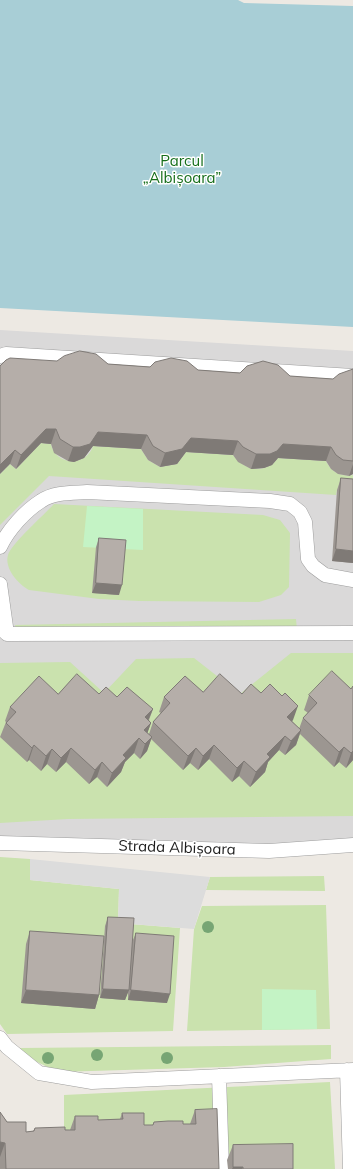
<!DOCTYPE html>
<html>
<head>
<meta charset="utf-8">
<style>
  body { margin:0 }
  canvas { display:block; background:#ede9e3 }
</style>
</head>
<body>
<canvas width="353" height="1169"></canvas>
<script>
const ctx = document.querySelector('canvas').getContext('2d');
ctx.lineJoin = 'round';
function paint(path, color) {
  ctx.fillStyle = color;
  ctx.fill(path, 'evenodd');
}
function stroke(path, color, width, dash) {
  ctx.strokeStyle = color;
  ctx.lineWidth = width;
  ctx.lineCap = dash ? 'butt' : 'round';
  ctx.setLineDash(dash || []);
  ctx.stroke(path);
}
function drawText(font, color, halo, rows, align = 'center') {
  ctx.font = font + ' Mulish,sans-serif';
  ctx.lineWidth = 3;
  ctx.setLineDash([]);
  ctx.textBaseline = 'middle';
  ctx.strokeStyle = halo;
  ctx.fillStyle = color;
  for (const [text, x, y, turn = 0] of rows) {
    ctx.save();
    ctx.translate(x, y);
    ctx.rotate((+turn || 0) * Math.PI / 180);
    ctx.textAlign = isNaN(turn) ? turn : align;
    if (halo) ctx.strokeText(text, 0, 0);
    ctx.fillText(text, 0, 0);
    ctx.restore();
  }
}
const residential = new Path2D(`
  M0,330L353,351V845L0,843Z`);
const grass = new Path2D(`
  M41,443L51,444C55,465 86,468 93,446L141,449L148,460L160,467L177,464L186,452L233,455C245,471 265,475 278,458L326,461C331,472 341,477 353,475V492L337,490L336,495L49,476L0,525V474L10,464L16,469Z
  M54,504L263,515L280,520L290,533L289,587L281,595L259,602L139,601L99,599L29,590C18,584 4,568 8,555C12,543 44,515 54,504Z
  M296,619L297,630L17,633L15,625Z
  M291,653H353V816L68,819L0,823V663L70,662L104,693L136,659L194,658L240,694Z
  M0,857L30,859V880L119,889L118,923L180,928L173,1031L7,1034L0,1024Z
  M324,876L325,891L206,890L210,877Z
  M326,905L330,1029L187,1031L194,929L202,906Z
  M331,1045V1059L224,1067L58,1072L31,1059L19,1048Z
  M330,1082L335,1169H288L64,1145V1095Z`);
const park = new Path2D(`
  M87,506L143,509V550L83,547Z
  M262,989L316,990L317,1029L262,1030Z`);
const parking = new Path2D(`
  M30,859L210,877L194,929L118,923L119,889L30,880Z`);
const water = new Path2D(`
  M0,0H238L244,3L353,6V327L0,308Z`);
const lane = new Path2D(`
  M0,356L6,354L353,376
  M0,547C8,530 25,511 41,501C54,492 72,493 87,492L270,501L290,504L300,512L305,522L308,559L313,566L325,575L353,580
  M0,584L7,634
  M0,627L7,634L353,633
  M0,843L269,851L353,845
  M0,1038L7,1047L39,1073L92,1082L353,1070
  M347,1070L350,1169
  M219,1076L222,1169`);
const trees = [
  [208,927],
  [97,1055],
  [48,1058],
  [167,1058]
];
const wall = new Path2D(`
  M108,364L333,379L353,369V474L349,476L338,474L331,469L326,461L278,458L272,465L264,468L251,469L238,462L233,455L186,452L177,464L160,467L148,460L141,449L93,446L84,458L74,462L68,461L54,453L51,444L41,443L16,469L10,464L0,366Z
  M341,478L353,563L332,561L337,490Z
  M99,538L119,595L92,593L96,547Z
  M353,686V760L346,768L339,762L334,767L300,734L296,745L285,755L279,750L268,762L265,772L250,787L239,776L232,782L209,759L198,770L190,763L183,770L151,739L147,751L140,759L134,753L125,762L121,772L107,787L97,777L89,784L66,762L56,772L47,764L41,771L29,760L27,762L0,737L6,722L5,721L10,707L58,694H99L117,697L153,709L149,720L151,723L147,733L149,734L153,722L161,713L159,712L164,697L203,692L242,694L293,720L292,721L299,729L303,718L308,713L304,710L309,695L351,689Z
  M108,917L132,942L136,933L167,1003L128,1000V992L125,1000L100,998L105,926Z
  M30,931L99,995L95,1009L21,1003L26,944Z
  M195,1110L219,1169H0V1112L7,1122L26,1132L33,1131L35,1128L70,1130L75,1116L98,1120L120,1119L122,1113L144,1125H153L154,1122L183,1124H190Z
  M233,1145L293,1169H228L227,1160Z`);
const shadedWall = new Path2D(`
  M46,429H56L51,444L41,443L16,469L21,455Z
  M98,432L147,435L141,449L93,446L84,458L74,462L68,461L73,447Z
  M191,438L238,441L233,455L186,452L177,464L160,467L165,453Z
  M283,444L331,447L326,461L278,458L272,465L264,468L251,469L256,454Z
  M15,450L10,464L0,474V465Z
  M353,464V474L349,476Z
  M336,549L353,551V563L332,561Z
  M96,583L122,585L119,595L92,593Z
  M298,706L293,720L282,731L287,717Z
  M153,709L147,723L145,717Z
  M151,723L146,737L144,730Z
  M301,730L296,745L285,755L291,741Z
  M285,736L279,750L268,762L265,772L250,787L256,772L267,754Z
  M152,737L147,751L140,759L145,744Z
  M139,738L134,753L125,762L121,772L107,787L112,773L123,755Z
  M34,745L29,760L27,762L32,748Z
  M214,745L209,759L198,770L203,756Z
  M344,747L339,762L334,767L339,752Z
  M71,748L66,762L56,772L61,758Z
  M196,748L190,763L183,770L188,756Z
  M52,749L47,764L41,771L46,756Z
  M353,751V760L346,768L351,753Z
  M244,761L239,776L232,782L237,768Z
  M102,762L97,777L89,784L95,770Z
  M103,989L129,990L125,1000L100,998Z
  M26,990L99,995L95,1009L21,1003Z
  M131,990L170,994L167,1003L128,1000Z
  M0,1142L5,1143L0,1157Z
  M233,1167H243L242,1169H232Z`);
const building = new Path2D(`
  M80,351L96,354L108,364L150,367L155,362L171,358L187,361L198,370L240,373L247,366L263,361L278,365L290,376L333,379L339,374L353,369V461L343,460L336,455L331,447L283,444L277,451L270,454H256L243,447L238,441L191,438L182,449L165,453L153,446L147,435L98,432L90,444L80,447H73L60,439L56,429H46L21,455L15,450L0,465V366L6,360L10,358L57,361L64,356Z
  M341,478L353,479V551L336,549Z
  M99,538L126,540L122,585L96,583Z
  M332,671L351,689L353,686V751L351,753L344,747L339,752L303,718L317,703L309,695Z
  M77,674L99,694L106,687L117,697L127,687L153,709L145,717L151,723L144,730L152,737L145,744L139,738L123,755L126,758L112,773L102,762L95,770L71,748L61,758L52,749L46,756L34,745L32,748L6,723L16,712L10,707L39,676L58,694Z
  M220,674L242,694L251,684L261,693L270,684L282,696L285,693L298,706L287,717L301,730L291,741L285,736L267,754L270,757L256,772L244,761L237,768L214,745L203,756L196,748L188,756L153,722L170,703L164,697L185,676L203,692Z
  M108,917L134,918L129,990L103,989Z
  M30,931L104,936L99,995L26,990Z
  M136,933L174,936L170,994L131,990Z
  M217,1109L219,1169H6L5,1143L0,1142V1112L7,1122H26V1132L34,1131L35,1128L65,1127V1130H75V1116H98V1120L123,1119L122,1113H144V1125H153L154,1122L168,1121H183V1124H196L195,1110Z
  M293,1144V1169H243V1167H233V1145Z`);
const parkNames = [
  ["Parcul",182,161],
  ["„Albișoara”",182,178]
];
const streetNames = [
  ["Strada Albișoara",177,848,2]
];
paint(residential, '#dad9d9');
paint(grass, '#cae2ae');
paint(park, '#c4f3c5');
paint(parking, '#dcdcdc');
paint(water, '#a8ced6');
stroke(lane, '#9d9d9d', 15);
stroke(lane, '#fff', 14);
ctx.fillStyle = '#77a574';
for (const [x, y] of trees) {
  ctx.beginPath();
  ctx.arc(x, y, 6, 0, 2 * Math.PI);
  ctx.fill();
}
paint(wall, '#9c9691');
paint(shadedWall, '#7f7a76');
paint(building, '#b5aea9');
stroke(building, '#7f7a76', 1);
drawText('15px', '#166e1a', '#fff', parkNames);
drawText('15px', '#1c1c1c', '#fff', streetNames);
</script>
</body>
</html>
